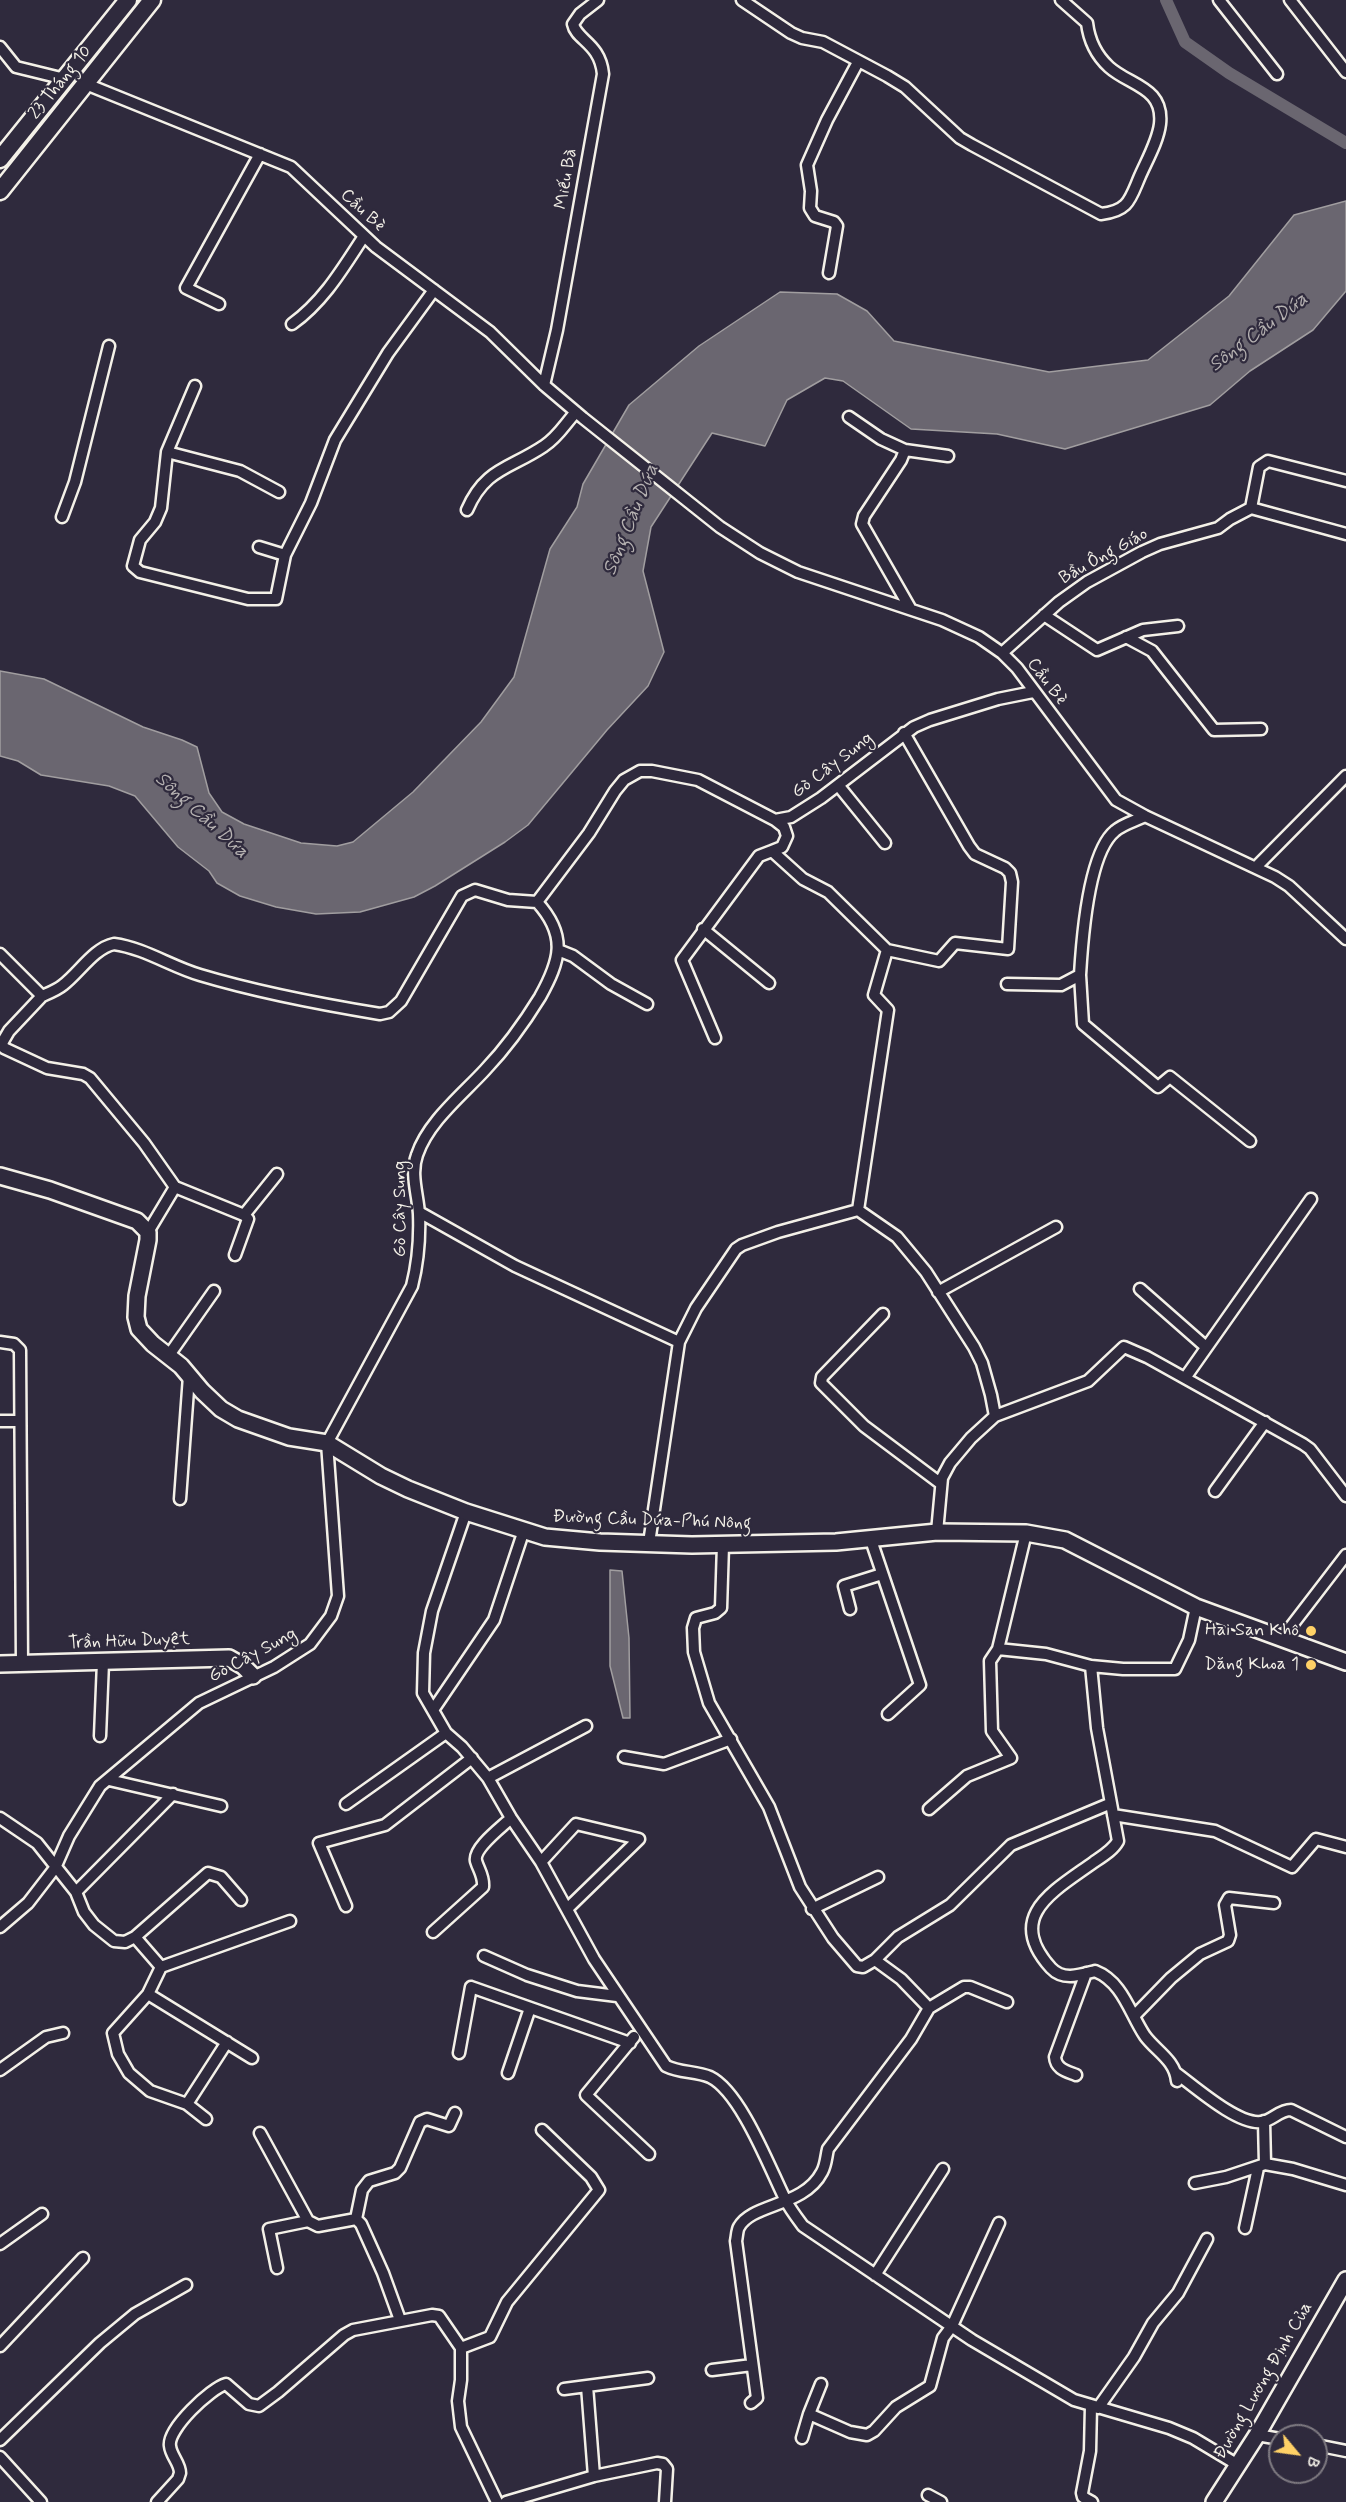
<!DOCTYPE html>
<html>
<head>
<meta charset="utf-8">
<style>
  body { margin:0 }
  #map { position:relative; width:1346px; height:2502px; overflow:hidden; background:#2f2a3d; font-family:Mynerve,sans-serif }
  canvas { display:block }
  .north { position:absolute; left:1268px; top:2424px; width:60px; height:60px; box-sizing:border-box; background:#2f2a3d; border:2px solid #7e7a81; border-radius:50%; rotate:119deg; font-size:16px; font-weight:700; line-height:24px; text-align:center; color:#f4f1e8 }
  .north::after { content:''; display:block; margin:auto; width:21px; height:27px; background:#ffd166; clip-path:polygon(50% 0,100% 100%,50% 72%,0 100%) }
</style>
</head>
<body>
<div id="map">
<canvas width="1346" height="2502"></canvas>
<div class="north">B</div>
</div>
<script>
const ctx = document.querySelector('canvas').getContext('2d');
ctx.lineJoin = 'round';
function paint(path, color) {
  ctx.fillStyle = color;
  ctx.fill(path, 'evenodd');
}
function stroke(path, color, width, dash) {
  ctx.strokeStyle = color;
  ctx.lineWidth = width;
  ctx.lineCap = dash ? 'butt' : 'round';
  ctx.setLineDash(dash || []);
  ctx.stroke(path);
}
function drawText(font, color, halo, rows, align = 'center') {
  ctx.font = font + ' Mynerve,sans-serif';
  ctx.lineWidth = 4.5;
  ctx.setLineDash([]);
  ctx.textBaseline = 'middle';
  ctx.strokeStyle = halo;
  ctx.fillStyle = color;
  for (const [text, x, y, turn = 0] of rows) {
    ctx.save();
    ctx.translate(x, y);
    ctx.rotate((+turn || 0) * Math.PI / 180);
    ctx.textAlign = isNaN(turn) ? turn : align;
    if (halo) ctx.strokeText(text, 0, 0);
    ctx.fillText(text, 0, 0);
    ctx.restore();
  }
}
const water = new Path2D(`
  M1346,201V291L1313,330L1250,371L1210,405L1065,449L997,434L911,429L843,381L825,378L787,400L765,446L712,433L651,527L643,571L664,652L648,686L607,730L528,825L505,842L435,886L414,897L360,912L316,914L276,907L240,896L217,883L209,871L178,847L135,796L109,786L41,775L18,761L0,756V671L44,679L143,727L182,740L197,747L209,793L222,812L244,824L301,843L337,846L353,842L413,792L481,722L514,677L550,549L577,507L583,484L629,405L699,346L780,292L837,294L867,311L894,341L1049,372L1148,360L1229,296L1294,215Z
  M610,1570L622,1571L629,1638L630,1718H623L610,1666Z`);
const canal = new Path2D(`
  M1166,0L1185,42L1229,73L1346,143`);
const street = new Path2D(`
  M742,0L791,33L802,38L823,42L887,76L905,87L960,138L972,145L1101,214C1129,211 1130,199 1140,176C1147,160 1158,141 1160,124C1164,87 1130,86 1109,67C1096,55 1089,40 1087,23L1061,0
  M1219,0L1277,74
  M1290,0L1346,72
  M0,47L16,67L65,79
  M86,84L291,167L376,247L490,332L544,385L583,418L720,527L760,553L798,572L942,620L979,637L1002,653L1017,668L1116,800L1145,816L1275,877L1289,886L1346,939
  M829,273L837,226L834,222L815,216L810,208L811,191L807,165L827,120L858,62
  M219,304L186,288L260,154
  M292,324C324,301 343,268 364,236
  M544,385L557,330L603,74C600,43 576,40 573,24L580,14L598,0
  M195,386L167,452L161,508L155,522L140,540L133,566L140,572L248,599H276L285,555L311,503L335,440L388,353L434,290
  M849,417L881,439L905,450L901,460L864,516L862,524L910,608
  M905,450L948,456
  M167,452L240,471L279,492
  M1251,508L1259,467L1268,461L1346,481
  M467,510C485,468 510,469 544,446C558,437 565,424 576,412
  M62,517L75,482L109,346
  M259,547L285,555
  M1044,615L1097,650L1143,630L1178,626
  M1126,637L1152,651L1214,730L1261,729
  M1002,653L1059,602L1087,582L1142,552L1160,544L1218,528L1230,519L1251,508L1346,534
  M838,785L885,843
  M775,820L784,827L787,836L782,847L772,851L803,879L828,892L887,950L874,995L888,1010L858,1210
  M1256,867L1346,776
  M703,929L769,983
  M558,950L573,956L611,984L647,1004
  M887,950L939,961L955,943L1008,949L1012,882L1010,873L1005,868L975,854L969,846L904,733
  M0,954L42,996C49,993 57,990 63,985C79,973 94,948 114,944C144,948 172,967 200,975C260,993 319,1004 380,1014L389,1012L401,1001L462,896L475,890L508,900L537,902
  M1080,975L1083,1024L1158,1087L1170,1077L1250,1141
  M1007,984L1061,985L1080,975C1082,941 1088,853 1115,831C1123,824 1135,821 1145,816
  M42,996L9,1031L2,1043L4,1048L47,1068L83,1074L90,1078L144,1143L175,1187L148,1232
  M715,1038L682,960L759,856L772,851
  M175,1187L244,1215
  M419,1212L515,1266L679,1342
  M235,1255L248,1219L244,1215L277,1174
  M1140,1289L1206,1347
  M938,1292L1056,1227
  M883,1314L822,1377L821,1383L864,1426L940,1483
  M0,1342L14,1344L20,1350L22,1665
  M169,1355L214,1291
  M1185,1378L1311,1199
  M0,1421H19
  M1215,1491L1265,1422
  M180,1499L189,1376
  M466,1512L432,1611L424,1653L423,1693L446,1733L462,1747L488,1778L511,1818L541,1862L594,1959L666,2066C680,2073 696,2071 710,2077C741,2092 770,2169 785,2199C790,2209 797,2218 803,2226L972,2340L1074,2400L1169,2428L1193,2438L1238,2465
  M937,1532L942,1478L950,1463L971,1438L995,1416L1088,1381L1124,1347L1147,1357L1303,1444L1310,1449L1346,1496
  M871,1540L920,1685L888,1714
  M649,1543L679,1342L696,1308L736,1249L742,1245L778,1232L858,1210L897,1237L926,1272L974,1347L982,1363L991,1395L995,1416
  M723,1545L721,1608L715,1613L696,1618L693,1628L694,1652L709,1703L769,1807L800,1887L833,1938L857,1966L863,1967L875,1960L901,1979L929,2008L911,2039L828,2149C826,2157 826,2165 822,2172C804,2207 752,2203 739,2227C737,2230 737,2237 736,2241L757,2398L751,2403
  M850,1609L844,1586L882,1574
  M1283,1637L1346,1555
  M998,1649L1046,1654L1091,1666
  M433,1710L494,1620L524,1530
  M100,1736L103,1662
  M624,1757L664,1764L731,1739
  M488,1778L586,1726
  M109,1780L221,1806
  M346,1804L446,1733
  M929,1809L967,1776L1011,1758L992,1731L990,1661L998,1649L1026,1533
  M1113,1815L1215,1831L1292,1867L1316,1839L1346,1847
  M0,1818L37,1843L76,1892L84,1912L94,1925L114,1941L125,1942L135,1937L208,1873L221,1877L241,1900
  M541,1862L576,1824L639,1839L567,1909
  M76,1892L173,1794
  M346,1906L319,1843L385,1825L472,1758
  M812,1909L878,1877
  M0,1927L28,1903L55,1868L69,1836L100,1786L199,1703L274,1667L310,1644L331,1616L338,1596L327,1443L412,1286C418,1262 420,1239 419,1214C418,1195 410,1174 417,1155C428,1122 462,1095 485,1070C506,1048 524,1023 540,997C560,961 568,936 537,902L589,833L615,791L624,780L640,771H652L698,780L775,820L791,817L821,798L914,727L930,720L998,699L1033,692
  M433,1932L483,1887C484,1876 479,1871 476,1861C473,1848 502,1827 511,1818
  M135,1937L161,1967L148,1994L252,2058
  M484,1956L527,1975L577,1991L617,1996
  M875,1960L898,1937L950,1905L1011,1845L1109,1804
  M161,1967L290,1921
  M148,1994L113,2033L118,2054L129,2073L150,2091L187,2104L206,2119
  M929,2008L964,1987H970L1007,2002
  M1135,2015L1171,1978L1200,1954L1228,1941L1230,1935L1225,1905L1229,1898L1274,1903
  M634,2037L586,2095L649,2154
  M459,2053L471,1987L630,2043
  M0,2070L46,2037L63,2033
  M508,2073L530,2008
  M1176,2073C1195,2087 1238,2125 1261,2122C1272,2121 1279,2110 1291,2110L1346,2137
  M1076,2075C1066,2071 1056,2069 1055,2057L1086,1973
  M1177,2081C1175,2060 1156,2051 1145,2036C1130,2014 1123,1982 1095,1971C1080,1975 1063,1981 1051,1968C1004,1916 1054,1891 1094,1862C1103,1856 1113,1850 1118,1841L1097,1728L1091,1666L1123,1669H1175L1189,1640L1196,1607
  M187,2104L227,2042
  M1264,2121L1265,2164
  M260,2133L308,2221L318,2226L356,2219
  M1195,2183L1226,2177L1265,2164L1293,2169L1346,2185
  M1245,2228L1258,2168
  M0,2244L42,2214
  M277,2268L269,2229L308,2221
  M875,2275L943,2169
  M400,2320L383,2273L361,2224L356,2219L362,2190L369,2181L395,2173L400,2168L420,2122L427,2119L449,2126L455,2113
  M0,2346L83,2258
  M461,2348L490,2337L507,2302L599,2190L591,2177L542,2130
  M712,2370L752,2365
  M587,2386L594,2476
  M564,2389L648,2378
  M1091,2406L1090,2451L1082,2493L1083,2497L1092,2502
  M1098,2408L1134,2357L1153,2323L1178,2293L1207,2239
  M809,2414L821,2384
  M1257,2435L1280,2439
  M802,2438L809,2414L850,2432L867,2435L874,2431L896,2407L930,2386L943,2338L952,2326L999,2223
  M0,2440L100,2343L135,2314L186,2285
  M1316,2445L1346,2451
  M0,2457L41,2502
  M928,2495L941,2502
  M157,2502L178,2479L180,2473C180,2463 171,2456 170,2446C167,2429 211,2388 226,2384L249,2404L259,2406L278,2392L344,2335L353,2330L432,2315L439,2316L461,2348V2380L458,2401L461,2427L497,2502
  M506,2502L594,2476L657,2463L663,2464L667,2469L665,2502`);
const secondary = new Path2D(`
  M0,1176L50,1190L137,1221L148,1232V1240L137,1296L136,1317L139,1329L153,1344L181,1366L202,1391L221,1409L238,1419L289,1437L327,1443L381,1476L408,1489L466,1512L545,1537L600,1542L692,1545L836,1542L937,1532L1026,1533L1065,1540L1196,1607L1346,1662
  M0,1664L229,1658L243,1666L253,1676
  M1214,2502L1257,2435L1346,2280`);
const primary = new Path2D(`
  M0,159L128,0
  M0,191L152,0`);
const markers = [
  [1311,1631,6,"#ffd166"],
  [1311,1665,6,"#ffd166"]
];
const streetNames = [
  ["23 Tháng 10",61,83,-51],
  ["Miếu Bà",567,179,-80],
  ["Cầu Bè",362,211,43],
  ["Bầu Ông Giáo",1104,557,-29],
  ["Cầu Bè",1046,682,53],
  ["Gò Cây Sung",833,766,-37],
  ["Gò Cây Sung",401,1209,-90],
  ["Đường Cầu Dứa-Phú Nông",652,1521,2],
  ["Trần Hữu Duyệt",129,1642,-2],
  ["Gò Cây Sung",253,1656,-28],
  ["Đường Lương Định Của",1264,2381,-60]
];
const poiNames = [
  ["Hai San Khô",1299,1631],
  ["Dăng Khoa 1",1299,1665]
];
const waterNames = [
  ["Sông Cầu Dứa",1259,333,-37],
  ["Sông Cầu Dứa",632,520,-68],
  ["Sông Cầu Dứa",201,816,42]
];
paint(water, '#6a6670');
stroke(water, '#a19ea0', 1.5);
stroke(canal, '#6a6670', 12);
stroke(street, '#f4f1e8', 15);
stroke(secondary, '#f4f1e8', 20);
stroke(primary, '#f4f1e8', 21);
stroke(street, '#2f2a3d', 10);
stroke(secondary, '#2f2a3d', 15);
stroke(primary, '#2f2a3d', 16);
for (const [x, y, r, color] of markers) {
  const dot = new Path2D();
  dot.arc(x, y, r, 0, 2 * Math.PI);
  ctx.fillStyle = color;
  ctx.fill(dot);
  stroke(dot, '#2f2a3d', 2);
}
drawText('18px', '#f4f1e8', '#2f2a3d', streetNames);
drawText('18px', '#f4f1e8', '#2f2a3d', poiNames, 'right');
drawText('italic 20px', '#b6b2b2', '#2f2a3d', waterNames);
</script>
</body>
</html>
